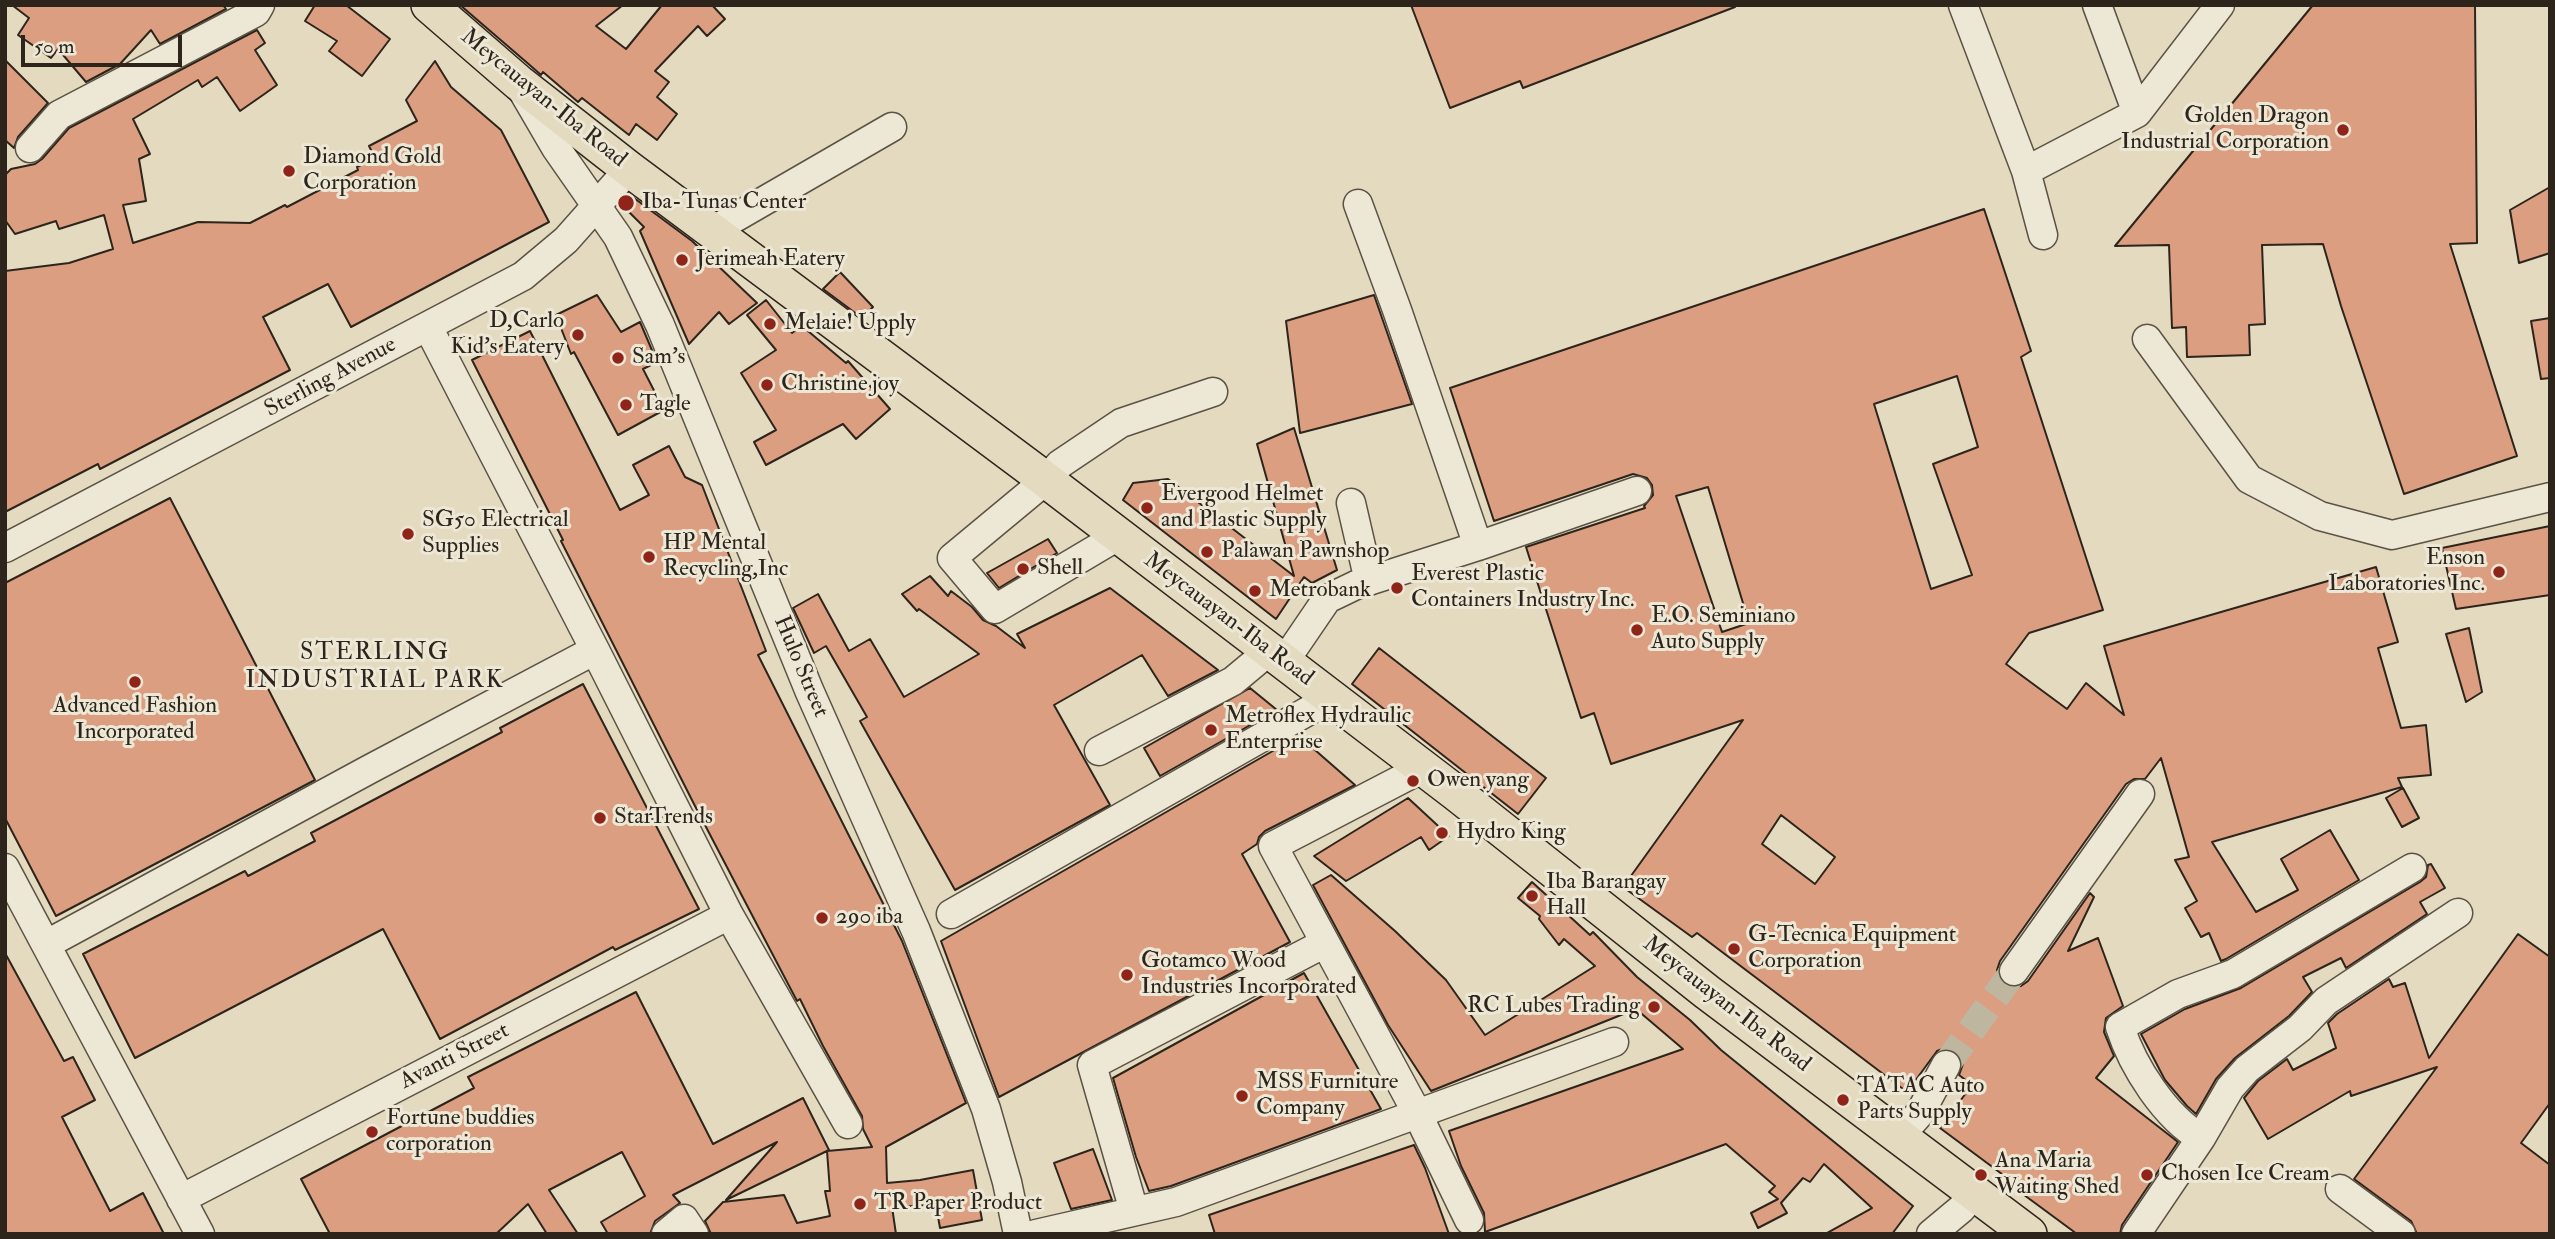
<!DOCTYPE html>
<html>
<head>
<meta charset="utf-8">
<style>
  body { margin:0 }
  #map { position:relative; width:2555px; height:1239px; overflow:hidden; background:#e4dac0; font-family:"IM FELL Double Pica",serif }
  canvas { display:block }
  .frame { position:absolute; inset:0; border:7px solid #2d251b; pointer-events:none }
  .scale { position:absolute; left:21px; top:35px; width:161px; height:32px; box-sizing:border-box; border:4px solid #2d251b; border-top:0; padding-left:9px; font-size:21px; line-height:24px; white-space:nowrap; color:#2d251b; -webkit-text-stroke:5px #ede7d6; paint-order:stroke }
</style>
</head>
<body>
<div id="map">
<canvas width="2555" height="1239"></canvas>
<div class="frame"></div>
<div class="scale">50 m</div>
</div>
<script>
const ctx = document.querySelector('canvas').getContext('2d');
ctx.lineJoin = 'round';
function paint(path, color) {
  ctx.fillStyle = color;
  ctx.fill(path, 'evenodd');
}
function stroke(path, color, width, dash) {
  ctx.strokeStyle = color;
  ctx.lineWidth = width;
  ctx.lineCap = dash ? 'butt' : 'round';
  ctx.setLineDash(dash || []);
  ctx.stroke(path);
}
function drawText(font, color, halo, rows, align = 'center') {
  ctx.font = font + ' "IM FELL Double Pica",serif';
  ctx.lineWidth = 6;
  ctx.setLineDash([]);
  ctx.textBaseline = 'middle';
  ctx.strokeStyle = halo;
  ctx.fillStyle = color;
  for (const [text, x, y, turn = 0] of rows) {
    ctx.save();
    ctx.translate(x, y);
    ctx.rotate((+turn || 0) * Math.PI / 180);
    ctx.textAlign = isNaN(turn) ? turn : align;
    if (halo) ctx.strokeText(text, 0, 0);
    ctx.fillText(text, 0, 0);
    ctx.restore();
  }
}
const building = new Path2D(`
  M12,5H223L226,9L160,44L151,30L120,64L86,82L58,49L51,58L18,35L29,18Z
  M315,5H346L390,39L362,76L329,51L337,41L305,21Z
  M460,5H623L596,26L626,49L662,5H712L725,19L707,36L698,26L655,71L669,82L657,97L677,114L657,140L636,124L629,135L582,98L578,102L543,72L541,75L532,67Z
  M1411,5H1734L1735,7L1523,88L1520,81L1450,108Z
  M2313,5H2475L2477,243L2450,244L2517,456L2404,494L2341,306L2323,244L2262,245L2265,324L2249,325L2250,355L2187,357L2186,327L2172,328L2169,245L2115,246Z
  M257,30L265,43L255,50L277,85L263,95L240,111L217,77L202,87L198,80L133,119L150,154L139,159L146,201L123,205L133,243L198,222L250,223L285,205L287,207L358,170L357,167L375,158L369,146L417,121L406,100L435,61L451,87L501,130L549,222L351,327L328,284L263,317L290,370L100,469L98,464L5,512V271L69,263L113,249L104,215L59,229L56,221L15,234L5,220V175L11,169L35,164L42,159L69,128Z
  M5,60L48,103L18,137L14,148L5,140Z
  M2550,187V253L2519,263L2510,210Z
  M630,195L692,241L757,303L729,324L719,312L689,344L640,231L644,227L621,204Z
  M1984,209L2031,351L2021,357L2103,610L2029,633L2006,664L2067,709L2086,683L2124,715L2104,646L2376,567L2398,642L2378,648L2401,728L2426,725L2431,775L2398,778L2402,787L2212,842L2256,912L2298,890L2281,859L2330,830L2359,880L2226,959L2221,961L2209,933L2201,937L2185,908L2197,901L2175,860L2189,857L2161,758L2145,779H2134L2126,784L2000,961L1997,970L1999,978L2004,984L2012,987L2021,986L2028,981L2090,893L2094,897L2068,951L2098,938L2123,1006L2106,1018L2104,1032L2114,1056L2096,1078L2178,1142L2122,1225L2120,1234H2077L2016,1189L2018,1186L1940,1128L1972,1085L1959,1075L1963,1064L1960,1056L1954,1051L1945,1048L1937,1051L1907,1092L1697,933L1692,937L1623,887L1743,720L1611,764L1594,713L1581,718L1526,547L1645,508L1644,506L1653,495L1652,485L1647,478L1633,474L1494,521L1450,388ZM1957,376L1978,447L1933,464L1972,575L1931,589L1874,404ZM1708,487L1749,623L1722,632L1676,496ZM1781,815L1835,857L1815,884L1762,844Z
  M840,272L873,307L862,318L823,289Z
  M597,295L621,332L640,322L657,362L643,369L664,410L618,435L574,352L571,354L556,315Z
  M1374,295L1412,404L1300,433L1286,321Z
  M766,300L792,333L802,326L846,363L848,361L890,409L856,439L843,424L766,465L754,442L776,430L741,373L776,350L747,315Z
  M2550,318V378L2541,379L2531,321Z
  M530,331L620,510L649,495L633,465L669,446L685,477L702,485L766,651L758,655L902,941L966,1103L886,1147L887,1183L920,1180L973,1170L982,1220L940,1228L936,1205L892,1207L896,1234H711L705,1221L723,1202L784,1195L797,1223L830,1216L825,1191H830L827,1151L872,1147L863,1129L862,1116L823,1046L800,999L797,1001L695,806L561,541L563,540L472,360Z
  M1294,428L1337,570L1312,583L1304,577L1276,619L1123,500L1133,483L1168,479L1294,576L1257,444Z
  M170,498L315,780L56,916L5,818V583Z
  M2550,526V595L2456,609L2442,548Z
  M1048,539L1057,553L999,588L987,573Z
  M930,576L948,596L951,591L972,607L983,620L996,626L1025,648L1017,634L1110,588L1218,670L1168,696L1142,655L1054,705L1110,805L955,890L860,721L867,717L826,646L814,653L793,608L818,594L849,651L870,639L904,697L979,654L919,609L917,611L902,594Z
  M2469,628L2482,692L2466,702L2446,634Z
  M1379,648L1546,778L1518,814L1352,684Z
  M583,684L699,909L615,950L613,947L440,1039L383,929L135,1058L83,954L245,871L248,876L315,841L311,833L502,732L500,728Z
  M1250,688L1277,710L1160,776L1144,748Z
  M1299,736L1355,785L1265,831L1259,837L1257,844L1242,854L1290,942L999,1097L941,941Z
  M2403,788L2419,818L2402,827L2386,798Z
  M1408,798L1449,836L1429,850L1421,837L1346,881L1314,856Z
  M2431,864L2445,888L2420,902L2427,914L2346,968L2341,958L2303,977L2312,992L2289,1016L2235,1058L2216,1079L2196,1114L2187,1106L2165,1080L2141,1034L2185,1009L2241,988L2420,882L2426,877L2428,865Z
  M1331,875L1395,931L1446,980L1485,1035L1595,966L1564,939L1559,945L1539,919L1540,916L1518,898L1532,882L1590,935L1593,932L1637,977L1690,1020L1721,1050L1913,1206L1892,1234H1825L1872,1208L1824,1164L1810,1182L1803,1178L1781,1203L1787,1213L1758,1228L1751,1213L1778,1199L1769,1192L1775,1186L1726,1144L1485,1232L1484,1213L1461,1166L1449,1131L1683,1049L1636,1009L1431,1091L1388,1025L1313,885Z
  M2518,934L2550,957V1103L2521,1143L2550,1165V1234H2417L2411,1221L2354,1179L2437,1067L2351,1096L2350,1091L2268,1139L2244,1098L2258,1081L2287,1059L2293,1070L2336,1048L2328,1023L2337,1014L2389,979L2393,987L2405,983L2429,1058Z
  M5,953L64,1061L73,1057L95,1100L62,1117L110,1211L143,1193L164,1234H5Z
  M1304,973L1381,1109L1171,1186L1149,1191L1136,1157L1113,1078Z
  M636,992L713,1144L803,1098L829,1150L726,1200L777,1142L673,1195L680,1203L655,1221L650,1234H608L601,1222L645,1196L622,1152L549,1190L578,1234H547L528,1204L496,1234H330L301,1179L474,1088L468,1077Z
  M1414,1145L1425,1168L1449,1234H1215L1209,1215Z
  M1093,1149L1112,1200L1071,1209L1054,1163Z`);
const minorTunnel = new Path2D(`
  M1946,1065L2014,971`);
const minor = new Path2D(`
  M1963,5L2026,171L2043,235
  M2097,5L2137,113
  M521,88L556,148L618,237L660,325L809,690L916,931L986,1109L1007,1182L1018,1234
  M30,148L59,115L256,12L260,5
  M2026,171L2137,113L2220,5
  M1358,204L1397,310L1478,546
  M712,231L892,127
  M428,327L595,650L729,915L848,1124
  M2147,339L2249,479L2320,516L2392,535L2550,497
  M1351,503L1369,581
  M1118,536L995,609L952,558L1046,480L1060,464L1121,423L1213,392
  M5,548L523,276L566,240L629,169
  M1284,662L1327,599L1356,585L1478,546L1637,491
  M1099,751L1233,681L1269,651
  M1423,768L1273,846L1417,1113L1469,1220
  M5,868L200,1234
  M951,914L1331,698
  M47,944L370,769L595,650
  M2014,971L2140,794
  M1899,1137L1920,1113L1946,1065
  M2201,1138C2165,1117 2133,1067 2120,1027L2178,994L2233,974L2412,868
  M2340,1189L2401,1234
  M181,1199L729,915
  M1134,1211L1092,1065L1325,943
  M666,1234L684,1219L694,1234
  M1036,1234L1176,1202L1614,1042
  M1931,1234L1961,1209L1975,1193
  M2136,1234L2201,1138L2230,1088L2247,1069L2300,1028L2326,1001L2458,913`);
const major = new Path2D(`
  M429,5L519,83L629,169L1046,480L1456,793L1707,992L2029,1234`);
const markers = [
  [2343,130,7,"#8f2418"],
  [289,171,7,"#8f2418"],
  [626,203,9,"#8f2418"],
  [682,260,7,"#8f2418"],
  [770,324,7,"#8f2418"],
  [578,335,7,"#8f2418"],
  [618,358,7,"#8f2418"],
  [767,385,7,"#8f2418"],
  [626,405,7,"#8f2418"],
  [1147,508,7,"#8f2418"],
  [408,534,7,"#8f2418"],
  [1207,552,7,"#8f2418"],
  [649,557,7,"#8f2418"],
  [1023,569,7,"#8f2418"],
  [2499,572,7,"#8f2418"],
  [1397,588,7,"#8f2418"],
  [1255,591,7,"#8f2418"],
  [1637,630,7,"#8f2418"],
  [135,682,7,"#8f2418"],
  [1211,730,7,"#8f2418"],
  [1413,781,7,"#8f2418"],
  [600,818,7,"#8f2418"],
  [1442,833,7,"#8f2418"],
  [1532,896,7,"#8f2418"],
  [822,918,7,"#8f2418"],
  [1734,949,7,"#8f2418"],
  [1127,975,7,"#8f2418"],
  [1654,1007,7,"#8f2418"],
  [1242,1096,7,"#8f2418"],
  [1843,1100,7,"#8f2418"],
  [372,1132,7,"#8f2418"],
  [1981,1175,7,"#8f2418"],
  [2147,1175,7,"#8f2418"],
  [860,1204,7,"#8f2418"]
];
const streetNames = [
  ["Meycauayan-Iba Road",543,99,39],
  ["Sterling Avenue",331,378,-28],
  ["Meycauayan-Iba Road",1228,620,37],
  ["Hulo Street",800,667,67],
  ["Meycauayan-Iba Road",1726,1005,38],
  ["Avanti Street",455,1057,-27]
];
const poiNames = [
  ["Golden Dragon",2329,117,"right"],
  ["Industrial Corporation",2329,143,"right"],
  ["Diamond Gold",303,158],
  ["Corporation",303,184],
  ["Iba-Tunas Center",642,203],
  ["Jerimeah Eatery",696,260],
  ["D,Carlo",564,322,"right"],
  ["Kid's Eatery",564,348,"right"],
  ["Melaie! Upply",784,324],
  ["Sam's",632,358],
  ["Christine joy",781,385],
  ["Tagle",640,405],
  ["Evergood Helmet",1161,495],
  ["and Plastic Supply",1161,521],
  ["SG50 Electrical",422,521],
  ["Supplies",422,547],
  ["HP Mental",663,544],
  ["Recycling,Inc",663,570],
  ["Palawan Pawnshop",1221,552],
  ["Enson",2485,559,"right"],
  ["Laboratories Inc.",2485,585,"right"],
  ["Shell",1037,569],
  ["Everest Plastic",1411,575],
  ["Containers Industry Inc.",1411,601],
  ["Metrobank",1269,591],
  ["E.O. Seminiano",1651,617],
  ["Auto Supply",1651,643],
  ["Advanced Fashion",135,707,"center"],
  ["Incorporated",135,733,"center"],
  ["Metroflex Hydraulic",1225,717],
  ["Enterprise",1225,743],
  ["Owen yang",1427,781],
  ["StarTrends",614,818],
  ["Hydro King",1456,833],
  ["Iba Barangay",1546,883],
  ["Hall",1546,909],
  ["290 iba",836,918],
  ["G-Tecnica Equipment",1748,936],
  ["Corporation",1748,962],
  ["Gotamco Wood",1141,962],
  ["Industries Incorporated",1141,988],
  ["RC Lubes Trading",1640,1007,"right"],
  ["MSS Furniture",1256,1083],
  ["Company",1256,1109],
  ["TATAC Auto",1857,1087],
  ["Parts Supply",1857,1113],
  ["Fortune buddies",386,1119],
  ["corporation",386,1145],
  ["Ana Maria",1995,1162],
  ["Waiting Shed",1995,1188],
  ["Chosen Ice Cream",2161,1175],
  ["TR Paper Product",874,1204]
];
const neighbourhoodNames = [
  ["STERLING",375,654],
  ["INDUSTRIAL PARK",375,682]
];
paint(building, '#dc9e81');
stroke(building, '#2d251b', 2);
stroke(minorTunnel, '#bfb69f', 28, [28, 14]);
stroke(minor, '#5b5244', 31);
stroke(major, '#2d251b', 38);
stroke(minor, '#ede7d6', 28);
stroke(major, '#e4dac0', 35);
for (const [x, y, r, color] of markers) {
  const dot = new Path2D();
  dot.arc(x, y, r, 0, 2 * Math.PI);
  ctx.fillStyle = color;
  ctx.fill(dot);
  stroke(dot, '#ede7d6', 2.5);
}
drawText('23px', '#2d251b', '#ede7d6', streetNames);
drawText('23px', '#2d251b', '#ede7d6', poiNames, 'left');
ctx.letterSpacing = '2px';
drawText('24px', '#2d251b', '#ede7d6', neighbourhoodNames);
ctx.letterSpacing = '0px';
</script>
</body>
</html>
